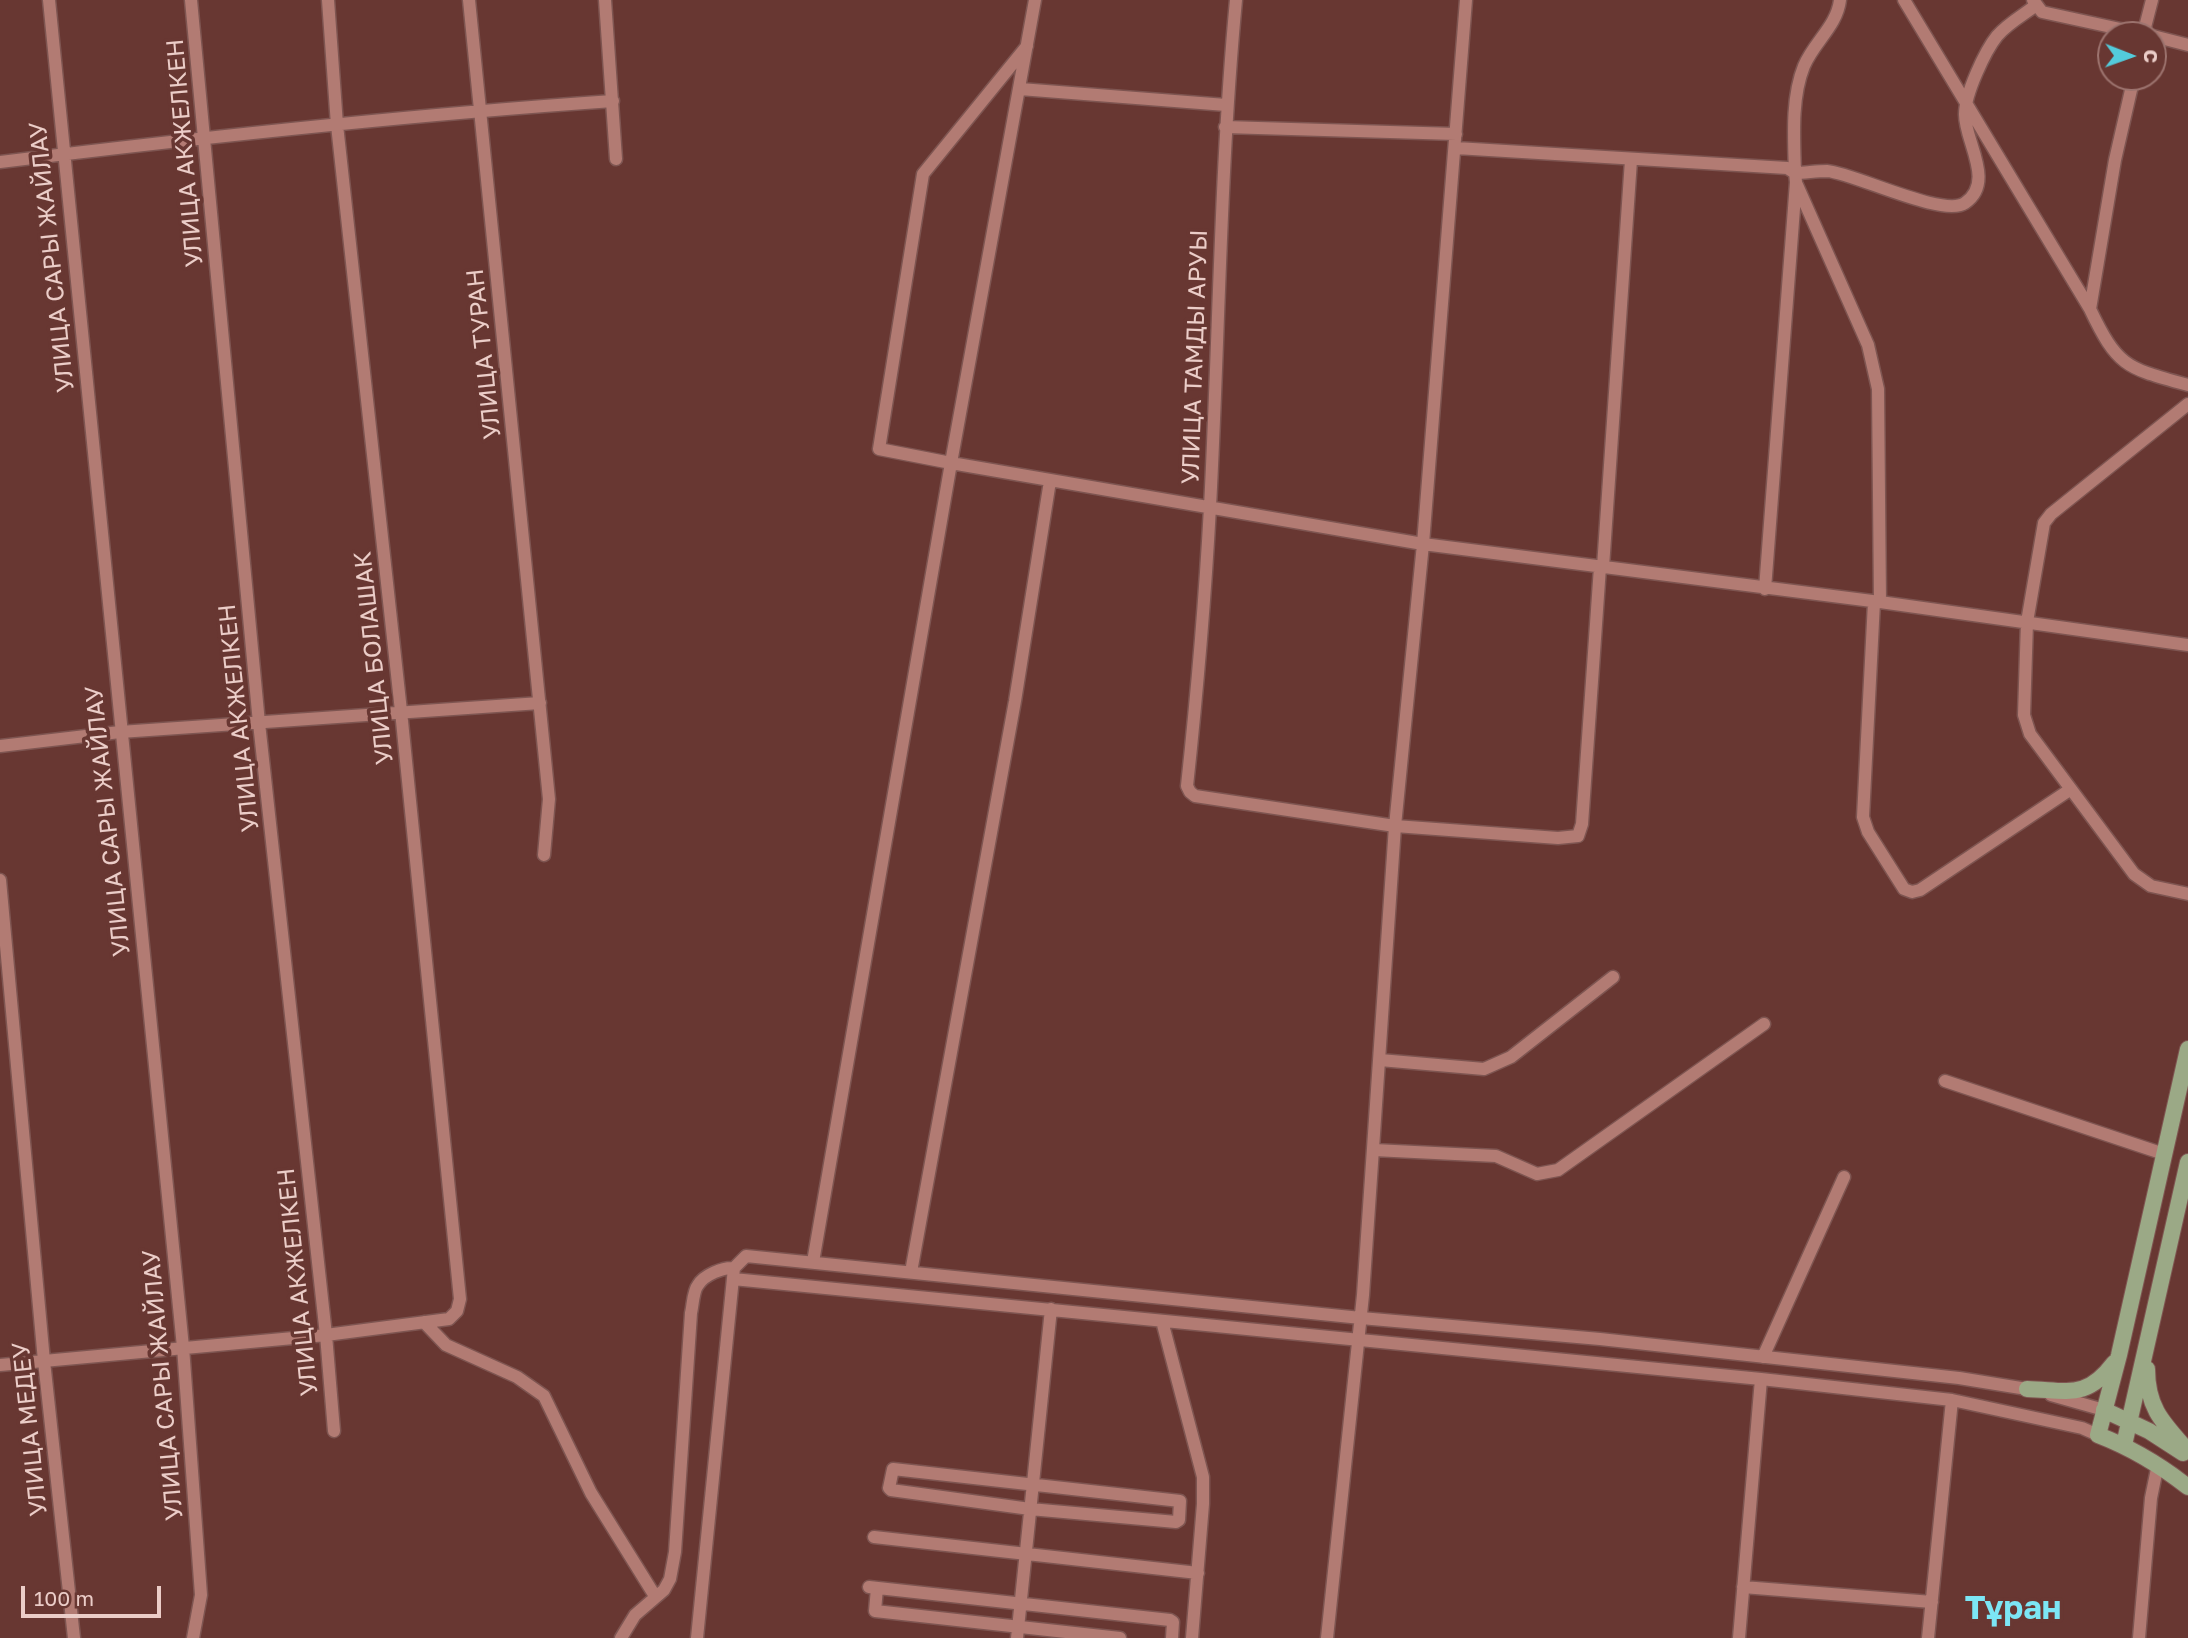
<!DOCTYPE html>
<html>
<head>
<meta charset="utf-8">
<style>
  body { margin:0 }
  #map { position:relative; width:2188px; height:1638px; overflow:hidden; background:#683732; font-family:"Golos Text",sans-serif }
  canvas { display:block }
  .north { position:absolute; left:2097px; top:21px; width:70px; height:70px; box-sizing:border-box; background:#683732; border:2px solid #9c736e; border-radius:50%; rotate:91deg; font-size:19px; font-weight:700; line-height:28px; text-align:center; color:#ebcdc8 }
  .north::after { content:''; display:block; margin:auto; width:24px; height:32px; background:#53cbdb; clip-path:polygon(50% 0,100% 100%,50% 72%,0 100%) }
  .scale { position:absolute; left:21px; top:1586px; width:140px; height:32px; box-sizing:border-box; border:4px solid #ebcdc8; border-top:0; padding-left:9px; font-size:21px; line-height:24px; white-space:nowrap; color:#ebcdc8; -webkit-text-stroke:5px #683732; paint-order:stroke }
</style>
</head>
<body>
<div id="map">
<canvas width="2188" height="1638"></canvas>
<div class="north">С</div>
<div class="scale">100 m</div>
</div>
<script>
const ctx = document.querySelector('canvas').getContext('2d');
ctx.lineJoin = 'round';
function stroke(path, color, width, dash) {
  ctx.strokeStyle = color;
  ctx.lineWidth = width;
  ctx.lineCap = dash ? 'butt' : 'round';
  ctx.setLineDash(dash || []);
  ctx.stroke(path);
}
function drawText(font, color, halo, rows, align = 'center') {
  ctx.font = font + ' "Golos Text",sans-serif';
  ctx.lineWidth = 7;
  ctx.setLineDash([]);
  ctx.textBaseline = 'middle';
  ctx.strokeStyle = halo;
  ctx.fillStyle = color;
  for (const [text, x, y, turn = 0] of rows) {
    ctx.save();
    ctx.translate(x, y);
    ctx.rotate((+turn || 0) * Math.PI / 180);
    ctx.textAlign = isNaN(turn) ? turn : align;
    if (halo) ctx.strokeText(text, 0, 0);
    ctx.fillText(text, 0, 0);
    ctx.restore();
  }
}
const minor = new Path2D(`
  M49,0L183,1347L201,1595L193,1638
  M191,0L259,723L326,1335L334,1431
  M469,0L549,799L544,855
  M605,0L616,159
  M1236,0C1220,169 1219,338 1210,507C1205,600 1197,693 1187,786L1190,792L1195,796L1395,826L1558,838L1578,836L1582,824L1600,567
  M1840,0C1837,26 1814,42 1804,66C1791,98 1794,139 1795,173C1805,173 1816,171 1827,171C1854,173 1943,218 1965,203C1996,182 1964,140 1965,114C1965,94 1985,51 1997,36C2007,24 2023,15 2035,6
  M1904,0L2090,309C2118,368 2127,368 2188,385
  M2033,0L2042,12L2148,35
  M2143,35L2152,0
  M2153,36L2188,45
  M1027,46L923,174L879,449L951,463L1035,0
  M1020,89L1226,105
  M1225,127L1456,134
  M1456,148L1787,168L1795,173L1796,182L1765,589
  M0,162C204,137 408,115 613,101
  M1797,185L1868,345L1878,389L1880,602
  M2090,309L2115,160L2134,77
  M2188,404L2051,514L2044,523L2027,622L2024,715L2030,734L2134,874L2151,886L2188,894
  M1603,567L1631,160
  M1874,602L1863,817L1868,832L1904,889L1912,892L1920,890L2071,789
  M0,746L120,732L540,703
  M0,880L44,1361L74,1638
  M1380,1060L1484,1069L1511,1057L1613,977
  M1945,1081L2164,1154
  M1374,1150L1496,1156L1537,1174L1558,1170L1764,1024
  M813,1262L951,463L1423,544L1880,602L2188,645
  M911,1272L1015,701L1050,481
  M733,1279L1761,1379L1952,1400L2082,1428L2098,1435
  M1162,1321L1203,1477V1504L1192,1638
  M424,1322L446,1345L517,1377L544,1396L591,1493L655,1596
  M1763,1357L1844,1177
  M0,1365L326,1335L449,1319L457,1311L460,1299L401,711L337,125L328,0
  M2051,1395L2104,1410
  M893,1469L1180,1501L1179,1520L1176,1522L1030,1509L891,1490L889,1488Z
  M874,1537L1198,1573
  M869,1587L1170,1620L1173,1622L1172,1638
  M1743,1587L1932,1602
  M877,1588L875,1611L1120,1638
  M621,1638L635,1615L664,1590L670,1579L675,1552L691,1313C693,1305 693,1291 698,1285C704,1275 723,1267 734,1268
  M697,1638L734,1268L746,1256L1361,1318L1600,1339L1959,1378L2033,1390
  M1017,1638L1051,1309
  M1327,1638L1363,1295L1395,826L1423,544L1466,0
  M1739,1638L1761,1379
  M1928,1638L1952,1400
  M2139,1638L2151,1498L2158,1464`);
const major = new Path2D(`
  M2188,1049L2119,1355L2098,1435C2132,1448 2160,1465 2188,1487
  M2147,1369C2147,1408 2163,1423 2188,1451
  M2027,1389C2068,1390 2086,1400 2114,1363
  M2104,1410L2149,1431L2183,1453
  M2124,1445L2188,1162`);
const streetNames = [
  ["УЛИЦА АКЖЕЛКЕН",185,153,-95],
  ["УЛИЦА САРЫ ЖАЙЛАУ",52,257,-96],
  ["УЛИЦА ТУРАН",484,354,-96],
  ["УЛИЦА ТАМДЫ АРУЫ",1195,357,-88],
  ["УЛИЦА БОЛАШАК",374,658,-96],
  ["УЛИЦА АКЖЕЛКЕН",239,718,-96],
  ["УЛИЦА САРЫ ЖАЙЛАУ",108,821,-96],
  ["УЛИЦА АКЖЕЛКЕН",298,1282,-96],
  ["УЛИЦА САРЫ ЖАЙЛАУ",163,1385,-95],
  ["УЛИЦА МЕДЕУ",30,1429,-96]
];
const districtNames = [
  ["Тұран",2013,1609]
];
stroke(minor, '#7e5551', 15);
stroke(major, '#7e5551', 18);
stroke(minor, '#b27b73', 12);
stroke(major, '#9ba986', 16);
drawText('24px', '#ebcdc8', '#683732', streetNames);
drawText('bold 32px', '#7ce6f5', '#683732', districtNames);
</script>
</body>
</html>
